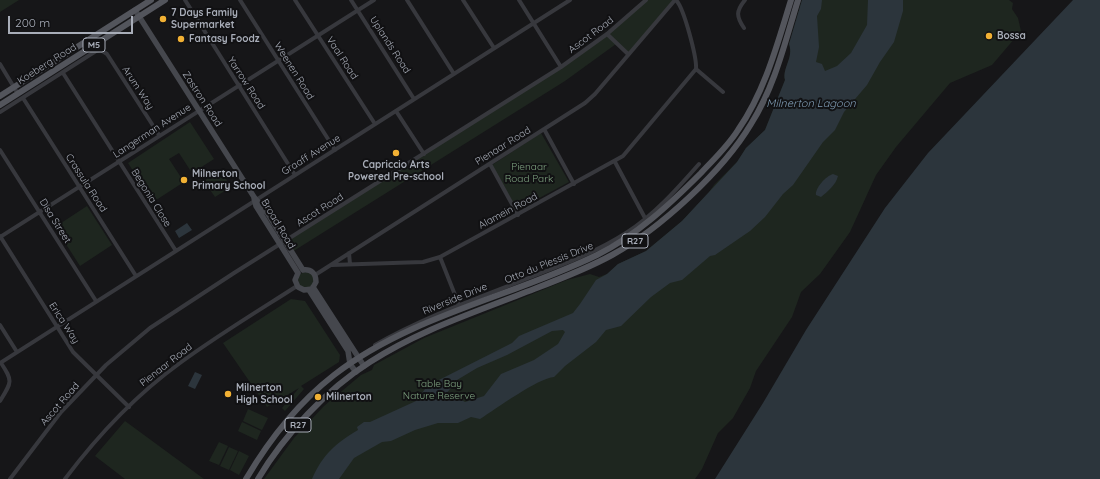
<!DOCTYPE html>
<html>
<head>
<meta charset="utf-8">
<style>
  body { margin:0 }
  #map { position:relative; width:1100px; height:479px; overflow:hidden; background:#161618; font-family:Quicksand,sans-serif }
  canvas { display:block }
  .scale { position:absolute; left:8px; top:16px; width:125px; height:18px; box-sizing:border-box; border:2px solid #a8adb8; border-top:0; padding-left:5px; font-size:12px; line-height:14px; white-space:nowrap; color:#a8adb8; -webkit-text-stroke:3px #111113; paint-order:stroke }
</style>
</head>
<body>
<div id="map">
<canvas width="1100" height="479"></canvas>
<div class="scale">200 m</div>
</div>
<script>
const ctx = document.querySelector('canvas').getContext('2d');
ctx.lineJoin = 'round';
function paint(path, color) {
  ctx.fillStyle = color;
  ctx.fill(path, 'evenodd');
}
function stroke(path, color, width, dash) {
  ctx.strokeStyle = color;
  ctx.lineWidth = width;
  ctx.lineCap = dash ? 'butt' : 'round';
  ctx.setLineDash(dash || []);
  ctx.stroke(path);
}
function drawText(font, color, halo, rows, align = 'center') {
  ctx.font = font + ' Quicksand,sans-serif';
  ctx.lineWidth = 4;
  ctx.setLineDash([]);
  ctx.textBaseline = 'middle';
  ctx.strokeStyle = halo;
  ctx.fillStyle = color;
  for (const [text, x, y, turn = 0] of rows) {
    ctx.save();
    ctx.translate(x, y);
    ctx.rotate((+turn || 0) * Math.PI / 180);
    ctx.textAlign = isNaN(turn) ? turn : align;
    if (halo) ctx.strokeText(text, 0, 0);
    ctx.fillText(text, 0, 0);
    ctx.restore();
  }
}
const green = new Path2D(`
  M0,0H19L0,12Z
  M646,0H675L628,54L616,44L565,81L292,252L285,242L592,46Z
  M802,0H1009L1013,3L1012,9L1018,18L1021,31L992,65L950,83L896,147L876,175L850,232L820,274L801,292L792,317L756,371L750,388L733,418L718,433L702,469L695,479H264L294,438L324,406L361,375L372,370L374,365L424,338L567,280L590,274L599,277L607,274L618,264L646,251L682,221L709,192L714,185L737,162L746,148L765,130L785,80C782,68 794,58 789,44Z
  M190,122L214,159L192,173L179,153L169,159L184,182L153,202L128,163Z
  M541,133L569,182L517,210L492,165Z
  M220,170L231,187L215,197L204,181Z
  M87,206L112,245L80,266L55,227Z
  M298 280a8 8 0 1 1 16 0a8 8 0 1 1-16 0Z
  M291,299L305,301L340,355L339,362L301,386L304,389L285,411L282,408L299,388L267,407L223,343Z
  M248,409L268,418L262,430L243,421Z
  M125,421L204,479H125L95,456Z
  M242,422L261,431L257,440L238,431Z
  M219,442L228,446L219,465L209,461Z
  M229,447L238,451L229,470L220,466Z
  M239,451L249,456L239,475L230,470Z`);
const water = new Path2D(`
  M802,0H822L821,9L817,16L819,47L816,62L822,64L825,71L837,66L851,53L867,25L868,0H903V11L894,42L880,62L867,85L844,112L835,130L823,142L793,185L783,194L765,217L750,231L715,255L710,256L682,280L670,283L651,297L621,326L606,330L596,342L565,366L554,377C538,378 496,409 480,419L471,417L458,423H438L415,430L391,441L382,442L354,458L339,479H312C323,454 335,444 358,430L357,427L364,422H370L416,401L425,389L431,384L512,343L519,336L573,313L580,304L596,280L607,274L618,264L646,251L682,221L737,162L746,148L765,130L785,80C782,68 794,58 789,44ZM563,330L565,332L558,344L534,360L501,374L484,396L465,402L460,399H442L457,380L477,368L507,355L552,331Z
  M1073,0H1100V479H715L763,403L806,330L885,208L928,153Z
  M833,174L838,176C836,185 827,192 821,197L816,195C815,188 826,176 833,174Z
  M187,223L192,230L179,238L175,231Z
  M195,372L202,375L195,389L188,386Z`);
const street = new Path2D(`
  M185,0L295,175
  M240,0L335,150
  M295,0L375,124
  M351,0L414,99
  M407,0L454,74
  M463,0L494,48
  M519,0L561,67
  M676,0C684,8 697,58 696,69L723,92
  M744,28C736,16 736,11 745,0
  M607,34L628,54
  M0,64L18,94
  M63,73L176,251
  M23,98L136,276
  M396,111L424,154
  M0,112L96,51L101,50L107,54L159,135
  M544,129L574,184
  M0,150L96,301
  M615,162L645,218
  M490,164L518,215
  M0,236L73,352L129,407
  M0,237L374,0
  M349,253L350,264
  M440,257L459,305
  M332,265L423,262L440,257L623,156L696,69
  M315,275L585,103L595,94L675,0
  M0,325L17,352
  M375,345C426,316 481,297 536,275C567,263 598,251 626,233C654,215 677,189 699,164
  M0,363L570,0
  M0,401C12,382 13,381 1,363
  M10,479L61,412L106,365L150,328L234,273L561,67L607,34L646,0
  M65,479C98,435 136,395 180,363C218,335 258,311 297,286`);
const secondary = new Path2D(`
  M135,10L254,197L268,214L303,270
  M254,198L256,206L298,273
  M298,273L295,280L298,287L304,290L312,289L316,282C316,273 311,269 303,270
  M313,287L364,366
  M309,290L348,351L350,364L356,372`);
const primary = new Path2D(`
  M0,96L151,0
  M0,105L165,0
  M246,479C269,440 298,403 334,375C410,316 511,297 597,255C637,235 669,205 701,173C714,159 728,146 738,130C765,91 777,45 791,0
  M258,479C284,435 327,389 370,362C416,332 470,314 521,294C552,282 583,271 612,255C660,229 723,171 751,124C775,86 785,42 798,0`);
const markers = [
  [163,19,4,"#f2b134"],
  [989,36,4,"#f2b134"],
  [181,39,4,"#f2b134"],
  [396,153,4,"#f2b134"],
  [184,180,4,"#f2b134"],
  [228,394,4,"#f2b134"],
  [318,397,4,"#f2b134"]
];
const shields = [
  [94,45,22],
  [635,241,26],
  [298,425,26]
];
const shieldNames = [
  ["M5",94,45],
  ["R27",635,241],
  ["R27",298,425]
];
const poiNames = [
  ["7 Days Family",171,13],
  ["Supermarket",171,25],
  ["Bossa",997,36],
  ["Fantasy Foodz",189,39],
  ["Capriccio Arts",396,165,"center"],
  ["Powered Pre-school",396,177,"center"],
  ["Milnerton",192,174],
  ["Primary School",192,186],
  ["Milnerton",236,388],
  ["High School",236,400],
  ["Milnerton",326,397]
];
const streetNames = [
  ["Ascot Road",591,35,-37],
  ["Uplands Road",390,45,57],
  ["Vaal Road",342,58,57],
  ["Koeberg Road",47,64,-32],
  ["Weenen Road",294,71,58],
  ["Yarrow Road",246,83,57],
  ["Arum Way",138,88,57],
  ["Zastron Road",202,99,57],
  ["Langerman Avenue",152,131,-33],
  ["Pienaar Road",503,146,-32],
  ["Graaff Avenue",311,155,-32],
  ["Crassula Road",86,183,57],
  ["Begonia Close",151,198,58],
  ["Ascot Road",320,210,-32],
  ["Alamein Road",508,211,-28],
  ["Disa Street",55,221,58],
  ["Broad Road",278,224,59],
  ["Otto du Plessis Drive",549,263,-22],
  ["Riverside Drive",455,299,-22],
  ["Erica Way",64,323,57],
  ["Pienaar Road",166,365,-38],
  ["Ascot Road",60,404,-49]
];
const parkNames = [
  ["Pienaar",529,167],
  ["Road Park",529,179],
  ["Table Bay",439,384],
  ["Nature Reserve",439,396]
];
const waterNames = [
  ["Milnerton Lagoon",811,104]
];
paint(green, '#1e261f');
paint(water, '#2c353c');
stroke(street, '#37383d', 4);
stroke(secondary, '#45474d', 5.5);
stroke(primary, '#53555c', 6);
for (const [x, y, r, color] of markers) {
  const dot = new Path2D();
  dot.arc(x, y, r, 0, 2 * Math.PI);
  ctx.fillStyle = color;
  ctx.fill(dot);
  stroke(dot, '#111113', 1.5);
}
for (const [x, y, w] of shields) {
  const box = new Path2D();
  box.roundRect(x - w / 2, y - 7, w, 14, 3);
  ctx.fillStyle = '#111113';
  ctx.fill(box);
  stroke(box, '#a8adb8', 1);
}
drawText('bold 9px', '#a8adb8', null, shieldNames);
drawText('bold 10px', '#a8adb8', '#111113', poiNames, 'left');
drawText('10px', '#a8adb8', '#111113', streetNames);
drawText('10px', '#7fa381', '#111113', parkNames);
drawText('italic 11px', '#7f9bb3', '#111113', waterNames);
</script>
</body>
</html>
